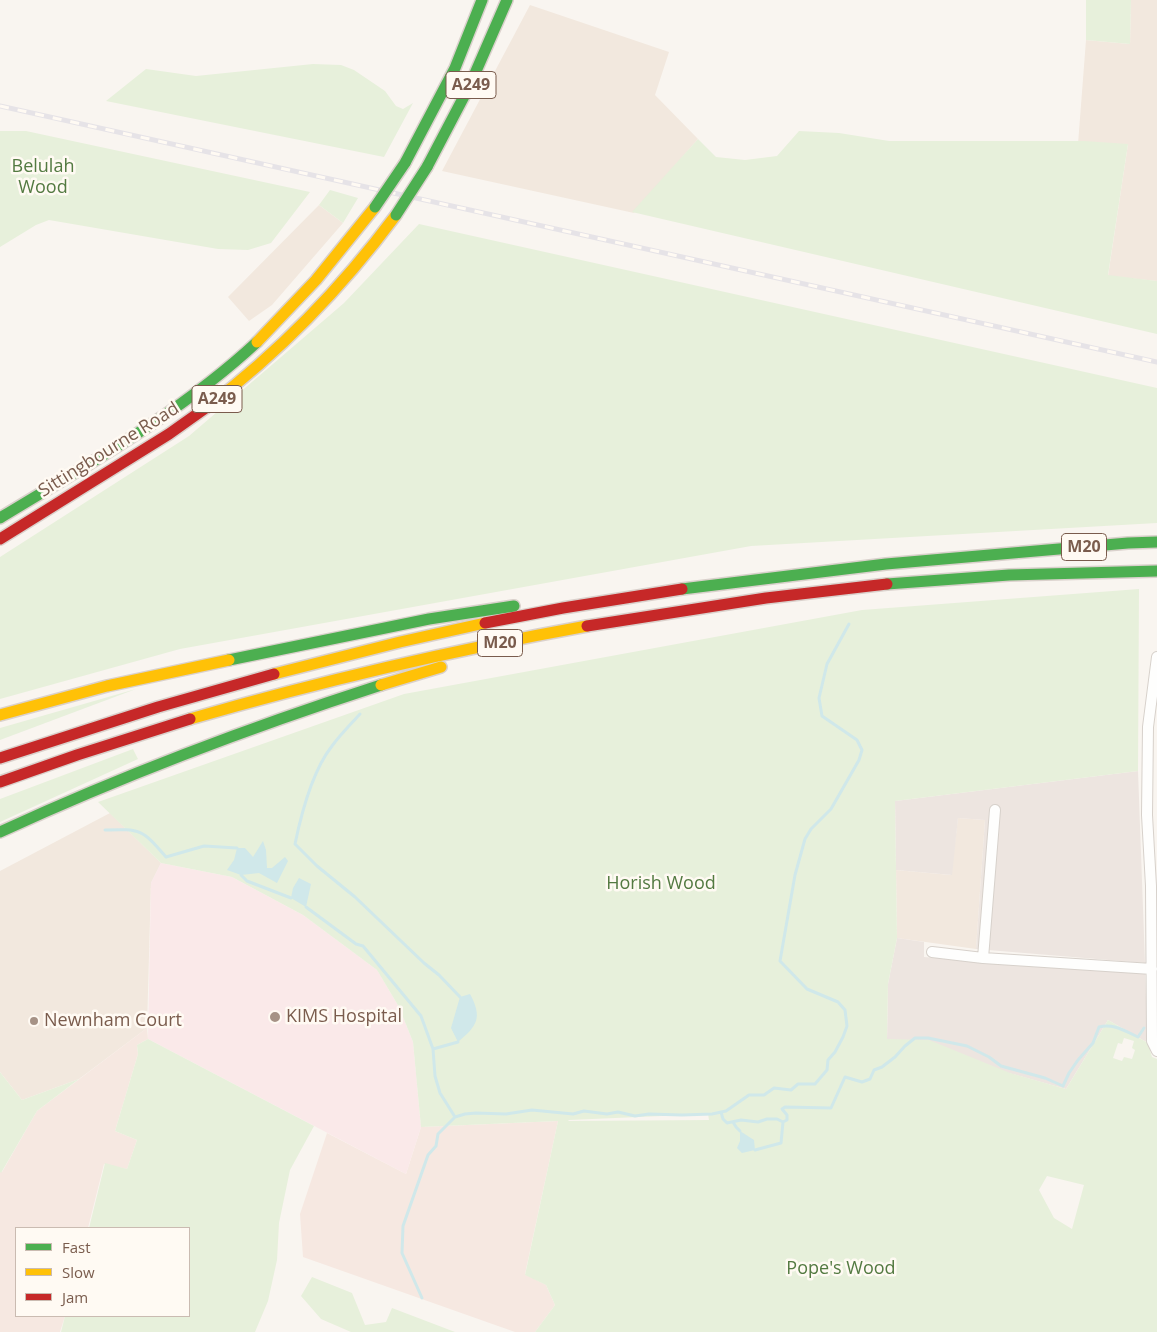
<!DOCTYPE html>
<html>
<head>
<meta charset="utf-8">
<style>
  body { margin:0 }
  #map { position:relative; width:1157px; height:1332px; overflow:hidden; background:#f9f5f0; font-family:"Open Sans",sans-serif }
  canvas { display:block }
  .legend { position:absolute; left:15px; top:1227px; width:175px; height:90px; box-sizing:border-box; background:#fffaf3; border:1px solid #cabbb1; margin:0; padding:6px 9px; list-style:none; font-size:15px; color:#7a5c4d }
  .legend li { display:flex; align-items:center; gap:10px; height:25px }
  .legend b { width:25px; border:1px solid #cabbb1 }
</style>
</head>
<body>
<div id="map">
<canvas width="1157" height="1332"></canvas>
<ul class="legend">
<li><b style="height:6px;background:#4caf50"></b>Fast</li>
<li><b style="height:6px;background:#ffc107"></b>Slow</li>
<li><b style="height:6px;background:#c62828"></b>Jam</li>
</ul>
</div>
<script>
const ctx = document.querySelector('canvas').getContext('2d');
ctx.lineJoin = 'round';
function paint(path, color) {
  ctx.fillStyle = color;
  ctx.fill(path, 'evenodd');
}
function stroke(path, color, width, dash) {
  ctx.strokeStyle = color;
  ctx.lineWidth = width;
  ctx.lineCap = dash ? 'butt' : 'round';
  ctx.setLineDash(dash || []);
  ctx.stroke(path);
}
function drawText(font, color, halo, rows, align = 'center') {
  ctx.font = font + ' "Open Sans",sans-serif';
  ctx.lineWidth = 5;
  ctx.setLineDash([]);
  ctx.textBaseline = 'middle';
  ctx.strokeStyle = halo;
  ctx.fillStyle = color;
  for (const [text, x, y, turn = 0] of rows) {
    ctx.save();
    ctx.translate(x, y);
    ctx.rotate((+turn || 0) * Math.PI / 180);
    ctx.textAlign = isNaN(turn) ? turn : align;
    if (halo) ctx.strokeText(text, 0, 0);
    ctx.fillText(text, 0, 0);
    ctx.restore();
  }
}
const residential = new Path2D(`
  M1131,0H1157V281L1108,276L1128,144H1078L1086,40L1130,44Z
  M530,5L669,52L655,95L698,139L634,213L442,171Z
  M319,205L343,223L272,305L249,321L228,297Z
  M110,813L161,863L151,883L147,1028L79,1079L22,1100L0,1072V871Z
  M958,818L985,820L976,949L897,938L896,870L951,875Z`);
const commercial = new Path2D(`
  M147,1028L148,1039L137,1045L138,1054L115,1131L137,1140L127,1169L104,1164L88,1228H16V1316H65L60,1332H0V1172H2L37,1111Z
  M558,1121L525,1274L546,1285L555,1305L535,1332H515L303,1257L300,1214L327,1133L406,1174L421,1127Z`);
const industrial = new Path2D(`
  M1138,771L1145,963L976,949L985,820L958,818L952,875L896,870L895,801Z
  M897,938L924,942V957L1145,974L1148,1043L1108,1020L1066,1089L887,1039L888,984Z`);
const medical = new Path2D(`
  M161,863L232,877L303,915L377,970L399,1007L413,1042L421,1127L406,1174L148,1039L151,883Z`);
const green = new Path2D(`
  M1086,0H1131L1130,44L1086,40Z
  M313,64L341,65L354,70L385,91L396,106L403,109L413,103L384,157L106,101L146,69L196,76Z
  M0,131H26L310,192L271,243L248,250L218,249L49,220L36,225L0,247Z
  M799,131L839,133L889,141H1084L1128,144L1108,275L1157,281V334L632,212L698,139L716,157L745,160L777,156Z
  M330,190L358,198L343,223L319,205Z
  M419,224L1157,388V523L751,546L180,649L0,699V557L189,436L344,303Z
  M1139,589L1138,771L895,801L897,938L888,984L887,1039L929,1040L1010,1073L1066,1089L1108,1020L1148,1043L1152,1057L1157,1059V1332H535L555,1305L546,1285L525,1275L558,1121L421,1127L413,1042L399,1007L377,970L303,915L232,877L161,863L98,802L404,694L862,610ZM1124,1038L1134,1041L1132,1048L1135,1050L1132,1059L1124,1057L1122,1061L1113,1058L1118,1043L1122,1044ZM708,1114L709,1120L568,1121L569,1120ZM1047,1176L1084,1185L1072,1229L1054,1218L1039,1190Z
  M136,689L0,740V728Z
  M133,749L138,759L0,822V799Z
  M148,1039L314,1126L290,1170L279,1223L277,1260L268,1301L255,1332H61L65,1316H189V1228H89L105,1163L127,1169L137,1140L115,1131L138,1054L137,1045Z
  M0,1072L22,1100L79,1079L37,1111L1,1173L0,1172Z
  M312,1277L352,1293L365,1325L386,1322L392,1308L455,1332H351L321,1319L301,1296Z`);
const water = new Path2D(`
  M263,841L266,850L267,868H272L285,857L288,861L277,883L259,873L241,875L227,870L234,860L237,848H245L253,857Z
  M299,878L311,884L306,907L291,898L293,888Z
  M470,994C483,1018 477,1026 458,1042L451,1028L460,997Z
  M740,1131L754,1140L755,1150L742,1153L737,1148L740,1141Z`);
const stream = new Path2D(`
  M360,714C351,724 340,735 332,746C313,770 301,815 295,844L317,866L355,897L424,963L439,975L460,997
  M105,830C141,829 142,829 166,857L204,846L237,848
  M241,875L247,881L291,898
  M306,907L356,944L363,946L421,1016L433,1049L435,1076L440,1093L455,1117
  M433,1049L458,1042
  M721,1112L723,1119L727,1123L741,1120L758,1122L767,1119H777L783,1122
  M733,1122L736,1127L740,1131
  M755,1150L781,1143L783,1122L787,1120V1115L782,1109L785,1107L831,1108L845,1077L862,1082L870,1079L874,1070L882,1067L895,1057L905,1046L915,1038H928L967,1046L989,1057L1001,1066L1045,1078L1063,1086L1069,1073L1078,1060L1093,1043L1099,1027C1113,1023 1125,1031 1138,1037L1144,1028
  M422,1298L402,1253L403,1226L428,1155L436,1146L438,1134L455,1117L465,1114L476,1113L506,1114L532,1110L573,1114L584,1111L607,1114L618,1112L635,1116L649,1114L682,1115L712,1114L726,1111L749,1095H764L774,1088L791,1090L798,1084H815L827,1070L828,1060L835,1052L843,1037L847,1026L845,1010L838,1002L807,989L780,961L795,875L805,839L811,829L831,809L859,760L862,750L857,740L822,716L819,698L827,664L849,624`);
const street = new Path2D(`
  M1157,657L1148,727L1147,815L1151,886L1152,1041L1157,1051
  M932,952L983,958L1152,969
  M983,958L995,810`);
const fast = new Path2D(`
  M405,163L455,68L482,0
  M427,167L470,85L507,0
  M0,518C87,465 182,412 257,342
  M887,584L1009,575L1157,571
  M682,589L886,564L1128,543L1157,542
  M229,660L429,619L514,606
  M0,832C124,775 251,727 381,685`);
const slow = new Path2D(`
  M257,342L316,280L375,207
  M207,407C281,351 341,289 396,215
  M274,674L400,642L485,623
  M381,685L441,667
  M0,715L107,686L229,660
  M190,719C321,681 454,650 587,626`);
const jam = new Path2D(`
  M0,539L169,434L207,407
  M485,623L563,608L682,589
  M587,626L766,598L887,584
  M0,758L158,707L274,674
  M0,782L77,755L190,719`);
const rail = new Path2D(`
  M0,106L1157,362`);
const fastBridge = new Path2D(`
  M375,207L405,163
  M396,215L427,167`);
const markers = [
  [275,1017,6,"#a69286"],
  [34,1021,5,"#a69286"]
];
const shields = [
  [471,85,50],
  [217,399,50],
  [1084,547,45],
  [500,643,45]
];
const shieldNames = [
  ["A249",471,85],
  ["A249",217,399],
  ["M20",1084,547],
  ["M20",500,643]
];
const parkNames = [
  ["Belulah",43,167],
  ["Wood",43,188],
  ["Horish Wood",661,884],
  ["Pope's Wood",841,1269]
];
const streetNames = [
  ["Sittingbourne Road",109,450,-32]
];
const poiNames = [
  ["KIMS Hospital",286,1017],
  ["Newnham Court",44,1021]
];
paint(residential, '#f2e8de');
paint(commercial, '#f6e8e1');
paint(industrial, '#ede5e0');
paint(medical, '#fae9e9');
paint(green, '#e7f0db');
paint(water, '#d0e8ea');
stroke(stream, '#d0e8ea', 3);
stroke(street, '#d7d1cb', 12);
stroke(fast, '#dad1cc', 14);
stroke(slow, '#dad1cc', 14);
stroke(jam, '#dad1cc', 14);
stroke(street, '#fefefd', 10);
stroke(fast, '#4caf50', 11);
stroke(slow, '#ffc107', 11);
stroke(jam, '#c62828', 11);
stroke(rail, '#e6e3e7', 5);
stroke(rail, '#fffaf3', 3, [9]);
stroke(fastBridge, '#dad1cc', 14, []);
stroke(fastBridge, '#4caf50', 11);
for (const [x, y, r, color] of markers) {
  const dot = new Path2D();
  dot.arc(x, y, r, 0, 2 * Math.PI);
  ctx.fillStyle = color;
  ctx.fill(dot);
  stroke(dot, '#fffaf3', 2);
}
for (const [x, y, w] of shields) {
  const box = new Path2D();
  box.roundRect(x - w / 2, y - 13.5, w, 27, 4);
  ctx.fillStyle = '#fffaf3';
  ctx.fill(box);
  stroke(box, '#7a5c4d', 1);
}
drawText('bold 16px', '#7a5c4d', null, shieldNames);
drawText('18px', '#537a41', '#fffaf3', parkNames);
drawText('18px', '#7a5c4d', '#fffaf3', streetNames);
drawText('18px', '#7a5c4d', '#fffaf3', poiNames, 'left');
</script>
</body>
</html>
